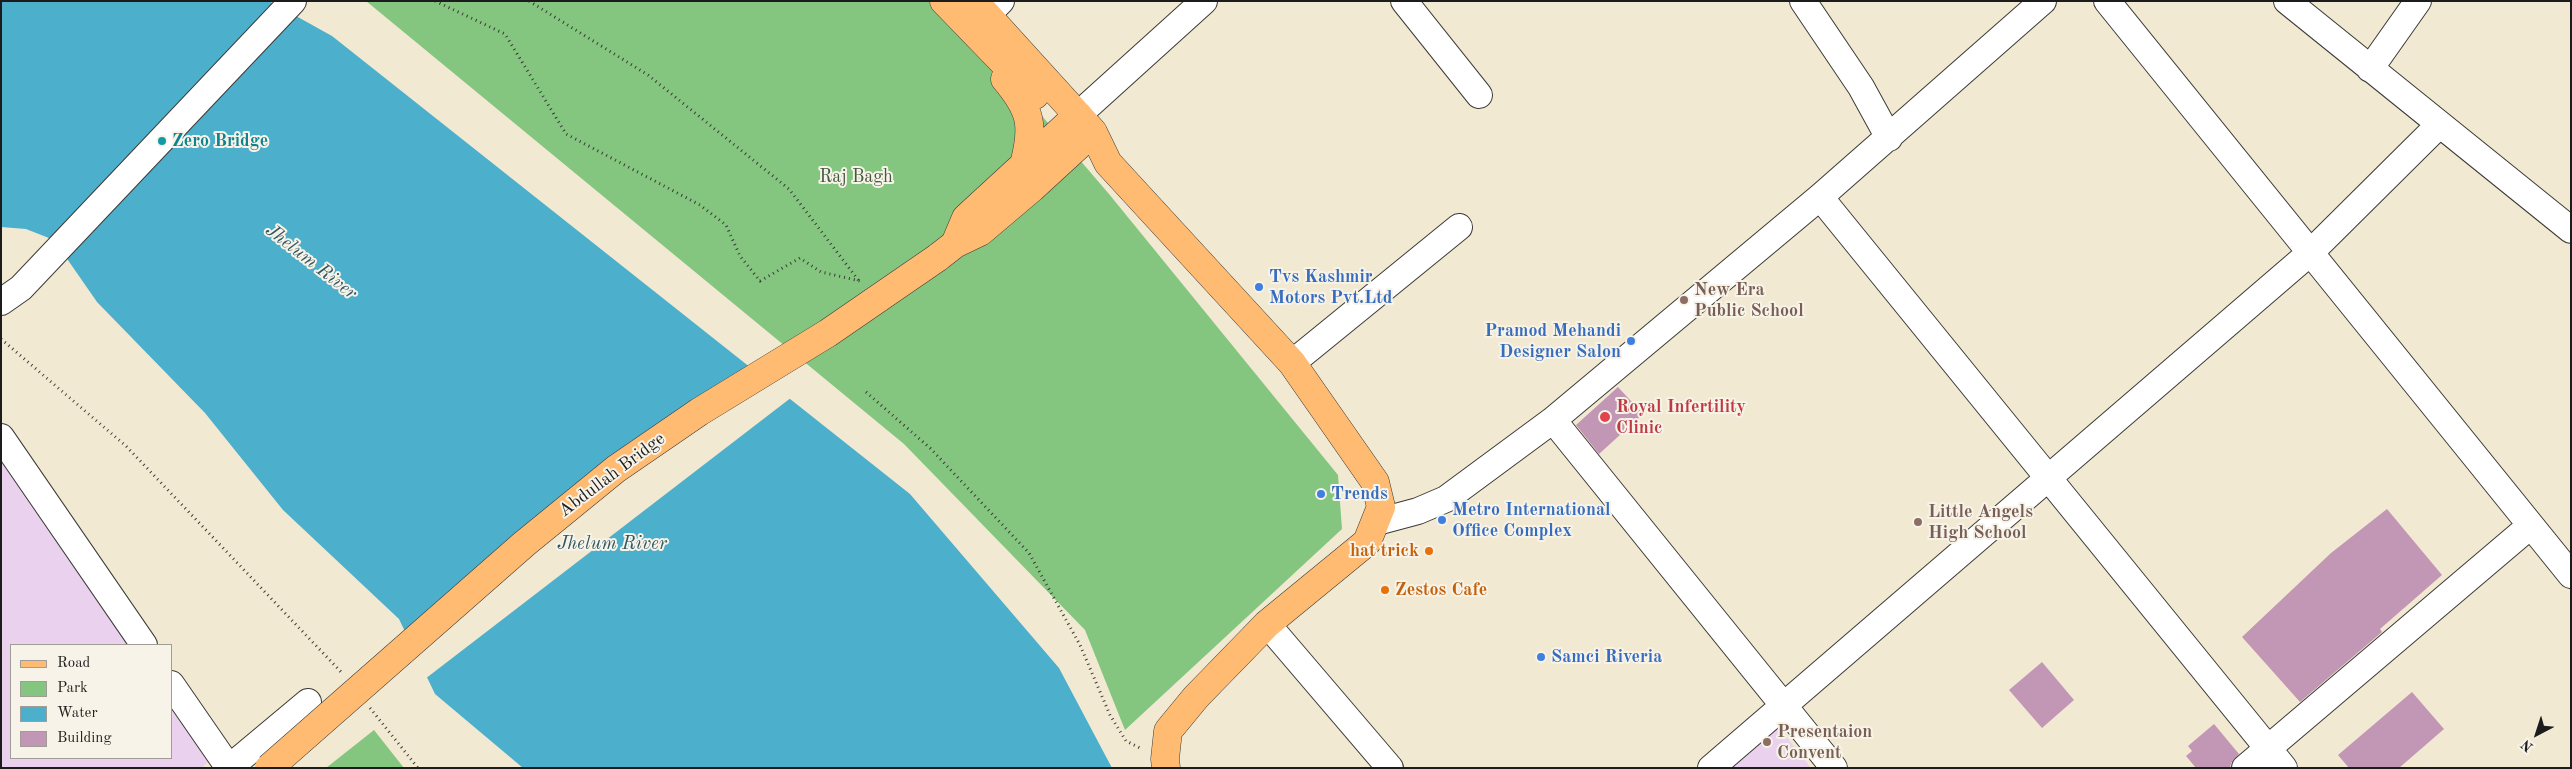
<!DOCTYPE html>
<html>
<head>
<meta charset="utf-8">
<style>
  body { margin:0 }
  #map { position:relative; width:2572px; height:769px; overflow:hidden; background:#f2e9d3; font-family:"Old Standard TT",serif }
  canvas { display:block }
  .frame { position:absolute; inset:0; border:2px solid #1c1c1c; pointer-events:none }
  .legend { position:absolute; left:10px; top:644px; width:162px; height:115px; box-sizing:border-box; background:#f7f3e8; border:1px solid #9f9d96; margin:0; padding:6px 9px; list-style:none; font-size:15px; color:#1c1c1c }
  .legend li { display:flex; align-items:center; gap:10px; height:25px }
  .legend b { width:25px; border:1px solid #9f9d96 }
  .north { position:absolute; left:2512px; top:709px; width:50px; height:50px; -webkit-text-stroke:4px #f7f3e8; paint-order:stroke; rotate:220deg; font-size:14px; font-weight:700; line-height:20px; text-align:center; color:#1c1c1c }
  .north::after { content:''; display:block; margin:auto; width:18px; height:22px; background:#1c1c1c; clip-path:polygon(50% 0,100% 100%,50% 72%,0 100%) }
</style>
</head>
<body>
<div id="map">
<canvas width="2572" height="769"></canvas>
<div class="frame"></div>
<ul class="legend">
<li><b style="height:6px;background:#ffbb71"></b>Road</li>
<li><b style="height:14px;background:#84c67f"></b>Park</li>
<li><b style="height:14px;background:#4cafcb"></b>Water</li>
<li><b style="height:14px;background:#c296b5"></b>Building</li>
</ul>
<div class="north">N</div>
</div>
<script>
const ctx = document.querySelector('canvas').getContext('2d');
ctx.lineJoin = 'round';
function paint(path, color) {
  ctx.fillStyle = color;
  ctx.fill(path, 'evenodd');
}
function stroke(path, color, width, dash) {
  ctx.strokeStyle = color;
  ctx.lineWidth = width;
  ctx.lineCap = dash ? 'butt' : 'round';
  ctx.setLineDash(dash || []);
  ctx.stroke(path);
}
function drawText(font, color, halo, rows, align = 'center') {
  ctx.font = font + ' "Old Standard TT",serif';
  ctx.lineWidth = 4;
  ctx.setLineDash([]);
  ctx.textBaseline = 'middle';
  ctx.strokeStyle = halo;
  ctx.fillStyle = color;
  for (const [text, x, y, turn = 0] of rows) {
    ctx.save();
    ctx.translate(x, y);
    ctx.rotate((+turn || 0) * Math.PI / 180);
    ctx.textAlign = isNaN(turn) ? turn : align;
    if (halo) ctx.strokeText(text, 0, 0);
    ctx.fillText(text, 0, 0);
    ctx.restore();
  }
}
const built = new Path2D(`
  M1,442L137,645H11V758H171V697L212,759L201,768H1Z
  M1771,717L1811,768H1717Z`);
const green = new Path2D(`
  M366,1H929L1018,88L1109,194L1338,475L1342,529L1125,730L1085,630L904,444Z
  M374,730L404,768H326Z`);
const water = new Path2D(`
  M1,1H269L332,36L910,494L1059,668L1112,768H523L435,694L399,619L283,510L205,413L97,302L54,240L26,229L1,227Z`);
const pier = new Path2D(`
  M758,371L792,397L425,679L407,640Z`);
const building = new Path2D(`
  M1618,387L1643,414L1599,454L1576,425Z
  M2387,509L2442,575L2380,629L2382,632L2300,702L2242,637L2331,553Z
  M2042,662L2074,700L2042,728L2009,690Z
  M2412,692L2444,729L2399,768H2349L2338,755Z
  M2214,724L2239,754L2231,763L2230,768H2196L2186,756L2192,751L2188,746Z`);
const path = new Path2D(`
  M435,1L505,34L566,134L700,205L726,225L740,256L760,281L800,258L821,272L860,281
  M529,1L648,75L789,189L859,281
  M1,339L126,446L343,674
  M866,392L930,448L1029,553L1080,645L1110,715L1126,741L1142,749
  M370,708L418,768`);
const minor = new Path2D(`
  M1404,1L1479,95
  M1803,1L1861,87L1889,138
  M2107,1L2571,575
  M2287,1L2571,230
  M987,15L1001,1
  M2370,69L2418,1
  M1078,115L1204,1
  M1820,197L2284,768
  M1,302L21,288L293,1
  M1292,363L1459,227
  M1553,420L1834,768
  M1,437L144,645
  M1377,522L1418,511L1446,499L1553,420L1820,197L2043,1
  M1267,624L1390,768
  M171,684L229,768
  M229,768L308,702
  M1711,768L2311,252L2439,125
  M2245,768L2530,526`);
const major = new Path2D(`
  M944,1L1035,95
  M974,1L1093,132L1108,163L1292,363L1375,482L1381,507L1367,542L1267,624L1196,697L1168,731L1165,759L1166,768
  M1005,79C1032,111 1034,126 1024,165
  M955,244L966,218L1078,115
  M937,258L955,244L980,232L1032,188L1093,132`);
const majorBridge = new Path2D(`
  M269,768L524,544L616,469L699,412L828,333L937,258`);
const markers = [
  [162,141,5,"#0f9aa8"],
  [1259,287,5,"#3f7fe0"],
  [1684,300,5,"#8d6e63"],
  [1631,341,5,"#3f7fe0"],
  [1605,417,6,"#e0444e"],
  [1321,494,5,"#3f7fe0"],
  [1442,520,5,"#3f7fe0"],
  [1918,522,5,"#8d6e63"],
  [1429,551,5,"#e8710a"],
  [1385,590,5,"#e8710a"],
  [1541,657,5,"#3f7fe0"],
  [1767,742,5,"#8d6e63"]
];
const cultureNames = [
  ["Zero Bridge",172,141]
];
const parkNames = [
  ["Raj Bagh",856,177]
];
const shopNames = [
  ["Tvs Kashmir",1269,277],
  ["Motors Pvt.Ltd",1269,298],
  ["Pramod Mehandi",1621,331,"right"],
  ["Designer Salon",1621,352,"right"],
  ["Trends",1331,494],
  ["Metro International",1452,510],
  ["Office Complex",1452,531],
  ["Samci Riveria",1551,657]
];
const educationNames = [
  ["New Era",1694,290],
  ["Public School",1694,311],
  ["Little Angels",1928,512],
  ["High School",1928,533],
  ["Presentaion",1777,732],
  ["Convent",1777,753]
];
const healthNames = [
  ["Royal Infertility",1616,407],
  ["Clinic",1616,428]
];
const streetNames = [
  ["Abdullah Bridge",612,475,-37]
];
const foodNames = [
  ["hat trick",1419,551],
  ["Zestos Cafe",1395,590,"left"]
];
const waterNames = [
  ["Jhelum River",311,262,38],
  ["Jhelum River",612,544]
];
paint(built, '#ead1ed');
paint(green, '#84c67f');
paint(water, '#4cafcb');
paint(pier, '#f2e9d3');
paint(building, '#c296b5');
stroke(minor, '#3c3b37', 28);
stroke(major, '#3c3b37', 29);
stroke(path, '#3c3b37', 3, [1, 4]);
stroke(minor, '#fff', 26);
stroke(major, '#ffbb71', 28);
stroke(majorBridge, '#3c3b37', 29, []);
stroke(majorBridge, '#ffbb71', 28);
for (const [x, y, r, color] of markers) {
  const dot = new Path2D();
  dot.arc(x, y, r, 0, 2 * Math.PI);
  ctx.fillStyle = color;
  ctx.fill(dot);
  stroke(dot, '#f7f3e8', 2);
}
drawText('bold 18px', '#0d838f', '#f7f3e8', cultureNames, 'left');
drawText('18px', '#40583f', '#f7f3e8', parkNames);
drawText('bold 18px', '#366cbe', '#f7f3e8', shopNames, 'left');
drawText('bold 18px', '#785e54', '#f7f3e8', educationNames, 'left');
drawText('bold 18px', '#be3a42', '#f7f3e8', healthNames, 'left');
drawText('18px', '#1c1c1c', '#f7f3e8', streetNames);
drawText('bold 18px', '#c56008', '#f7f3e8', foodNames, 'right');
drawText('italic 19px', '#2f5762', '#f7f3e8', waterNames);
</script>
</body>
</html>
